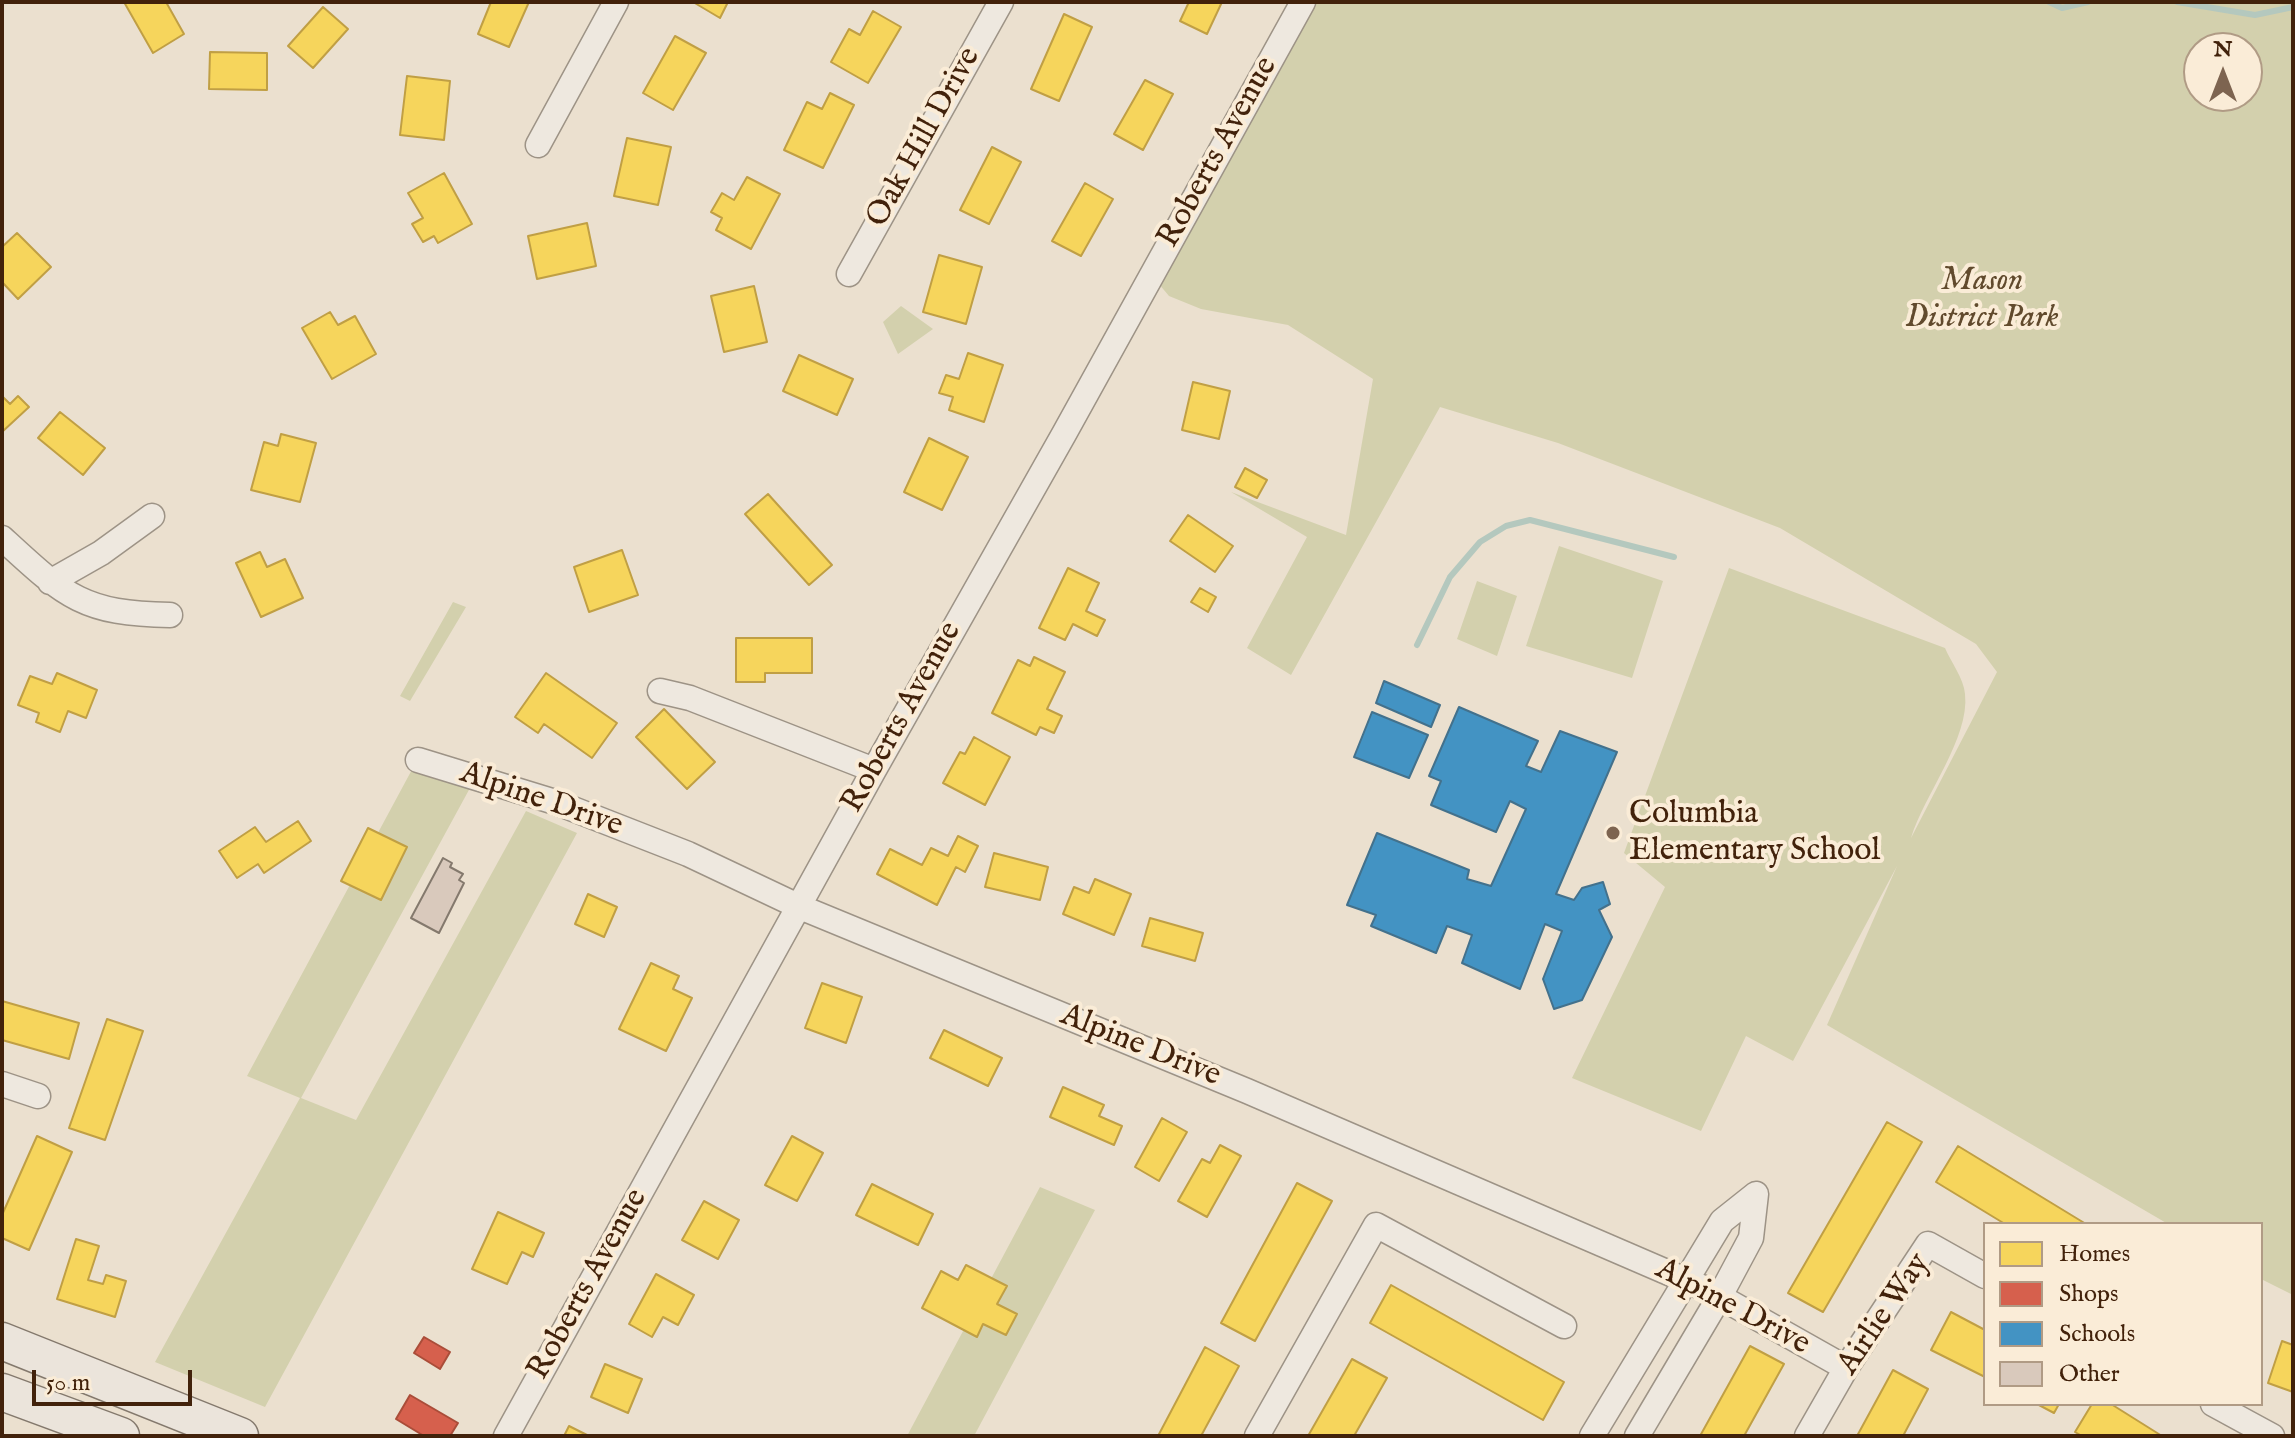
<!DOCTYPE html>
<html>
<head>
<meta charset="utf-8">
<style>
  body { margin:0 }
  #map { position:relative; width:2295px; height:1438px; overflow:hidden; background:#ebe0cf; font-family:"IM FELL English",serif }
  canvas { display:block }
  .frame { position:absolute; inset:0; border:4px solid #42220b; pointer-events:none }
  .legend { position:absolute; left:1983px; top:1222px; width:280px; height:184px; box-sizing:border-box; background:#faecd7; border:2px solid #b09b85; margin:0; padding:10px 14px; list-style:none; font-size:24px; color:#42220b }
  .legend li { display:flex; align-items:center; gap:16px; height:40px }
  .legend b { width:40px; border:2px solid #b09b85 }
  .north { position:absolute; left:2183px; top:32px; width:80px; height:80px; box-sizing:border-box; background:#faecd7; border:2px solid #b09b85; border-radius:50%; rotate:0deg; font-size:22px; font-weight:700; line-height:32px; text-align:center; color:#42220b }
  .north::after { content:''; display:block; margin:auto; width:28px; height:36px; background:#7d6450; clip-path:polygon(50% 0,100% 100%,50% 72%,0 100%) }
  .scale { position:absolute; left:32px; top:1370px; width:160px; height:36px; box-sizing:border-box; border:4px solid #42220b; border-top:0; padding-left:10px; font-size:24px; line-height:28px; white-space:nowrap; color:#42220b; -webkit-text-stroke:6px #faecd7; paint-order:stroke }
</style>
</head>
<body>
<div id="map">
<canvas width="2295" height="1438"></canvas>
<div class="frame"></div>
<ul class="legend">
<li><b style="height:22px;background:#f6d55c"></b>Homes</li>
<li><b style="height:22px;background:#d6604d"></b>Shops</li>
<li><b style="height:22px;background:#4393c3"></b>Schools</li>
<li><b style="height:22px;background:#d9c9bc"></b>Other</li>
</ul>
<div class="north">N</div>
<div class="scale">50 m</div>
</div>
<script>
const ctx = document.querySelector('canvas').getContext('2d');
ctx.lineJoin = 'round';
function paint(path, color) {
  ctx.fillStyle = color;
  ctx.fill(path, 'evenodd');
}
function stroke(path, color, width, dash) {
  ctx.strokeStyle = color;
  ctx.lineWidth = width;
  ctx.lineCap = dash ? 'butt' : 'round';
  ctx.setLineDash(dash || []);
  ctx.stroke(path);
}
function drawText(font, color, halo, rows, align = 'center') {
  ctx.font = font + ' "IM FELL English",serif';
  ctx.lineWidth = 8;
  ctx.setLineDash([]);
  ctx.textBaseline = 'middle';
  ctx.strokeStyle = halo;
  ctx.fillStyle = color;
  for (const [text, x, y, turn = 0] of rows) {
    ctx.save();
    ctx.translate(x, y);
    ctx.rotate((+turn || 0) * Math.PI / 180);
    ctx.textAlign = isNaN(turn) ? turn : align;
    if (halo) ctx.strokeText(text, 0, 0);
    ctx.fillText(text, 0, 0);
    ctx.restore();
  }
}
const green = new Path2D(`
  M1310,2H2293V1295L2261,1279V1224H2168L1827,1025L1897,866L1793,1061L1746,1036L1701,1131L1572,1078L1665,887L1624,853L1729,568L1945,648C1951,662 1964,679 1965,694C1970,738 1924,795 1911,838L1997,672L1976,644L1780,528L1558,443L1440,407L1291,675L1247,648L1307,537L1231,492L1346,535L1373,379L1288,325L1201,309L1169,296L1153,277L1171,218L1184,191L1225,145L1293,43L1308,18ZM2199,48H2247V96H2199Z
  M901,306L933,329L898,354L883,322Z
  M1559,546L1663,581L1632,678L1526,646Z
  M1477,581L1517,596L1497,656L1457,639Z
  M453,602L466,607L410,701L400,696Z
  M415,764L470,788L301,1098L356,1120L526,811L577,833L265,1407L155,1362L300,1098L247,1076Z
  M1040,1187L1095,1210L974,1436H907Z`);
const homes = new Path2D(`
  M124,2H166L184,34L153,53Z
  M491,2H529L509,47L478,34Z
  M693,2H728L720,18Z
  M1189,2H1222L1207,34L1180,21Z
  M323,7L348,29L313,68L288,46Z
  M873,11L901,27L868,83L831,62L849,29L860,35Z
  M1064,14L1092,27L1059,101L1031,89Z
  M675,36L706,53L673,110L643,93Z
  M210,52L267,53V90L209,89Z
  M407,76L450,81L444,140L400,135Z
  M1145,80L1173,94L1143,150L1114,134Z
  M830,93L854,105L823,168L784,150L807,102L822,109Z
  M627,138L671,147L658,205L614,196Z
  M992,147L1021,162L989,224L960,210Z
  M444,173L472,224L438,243L434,236L423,242L412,224L423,218L408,193Z
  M747,177L780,194L751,249L716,230L722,218L711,212L722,193L734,200Z
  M1085,183L1113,199L1081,256L1052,241Z
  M587,223L596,266L537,279L528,236Z
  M17,233L51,267L18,299L2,282V247Z
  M939,255L982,267L966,324L923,312Z
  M754,286L767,342L724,352L711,296Z
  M330,312L338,325L355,316L376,354L332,379L302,328Z
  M968,353L1003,365L984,422L949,410L953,397L939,393L946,375L959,379Z
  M799,355L853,379L837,415L783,391Z
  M1193,382L1230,391L1219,439L1182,430Z
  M2,396L10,404L18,396L29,407L2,432Z
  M60,412L105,448L83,475L38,438Z
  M281,434L316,443L300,502L251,490L264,442L278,446Z
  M929,438L968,457L942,510L904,492Z
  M1245,468L1267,480L1257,498L1235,487Z
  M768,494L832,565L809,585L745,514Z
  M1188,515L1233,546L1215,572L1170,541Z
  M622,550L638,595L589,612L574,567Z
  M260,552L267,567L285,559L303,598L261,617L236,563Z
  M1068,568L1099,583L1086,611L1105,620L1097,636L1073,624L1065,640L1039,628Z
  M1200,588L1216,597L1208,612L1191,602Z
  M736,638H812V673H765V682H736Z
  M1034,657L1065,672L1047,709L1062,716L1054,733L1040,727L1036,735L992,713L1018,660L1030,666Z
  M57,673L97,690L86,718L68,711L60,732L36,722L39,713L18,705L30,676L52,684Z
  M546,673L617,723L592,758L544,724L538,733L515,717Z
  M664,709L715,762L687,789L636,737Z
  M974,737L1010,757L985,805L943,783L960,752L965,754Z
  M298,821L311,841L264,873L258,864L237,878L219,851L255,827L266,842Z
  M368,828L407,847L381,900L341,881Z
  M958,836L978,846L965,872L956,867L937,905L877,874L890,849L922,865L931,848L948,856Z
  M994,853L1048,867L1040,900L985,887Z
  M1095,879L1131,894L1114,935L1063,914L1074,887L1089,893Z
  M588,894L617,907L604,937L575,924Z
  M1150,918L1203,933L1195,961L1142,946Z
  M651,963L679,976L673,989L692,998L666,1051L619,1029Z
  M822,983L862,997L846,1043L805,1028Z
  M2,1001L79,1023L69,1059L2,1040Z
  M107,1019L143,1031L105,1140L69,1128Z
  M944,1030L1002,1058L988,1086L930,1058Z
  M1063,1087L1104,1105L1099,1116L1122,1126L1114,1145L1050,1117Z
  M1162,1118L1187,1132L1159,1181L1135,1167Z
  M1887,1122L1922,1142L1823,1312L1788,1293Z
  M37,1136L72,1152L29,1250L2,1238V1215Z
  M792,1136L823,1153L797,1201L765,1185Z
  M1220,1145L1241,1156L1207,1217L1178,1201L1202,1159L1210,1163Z
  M1958,1146L2086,1224H2005L1936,1182Z
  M1297,1183L1332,1201L1255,1341L1221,1323Z
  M872,1184L933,1214L918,1245L856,1215Z
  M704,1201L739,1220L718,1259L682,1240Z
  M498,1212L544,1233L533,1257L522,1252L507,1284L472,1269Z
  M76,1239L99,1246L88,1280L103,1284L106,1275L126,1281L115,1317L57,1299Z
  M966,1265L1007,1286L997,1304L1017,1314L1006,1335L983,1324L977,1337L922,1308L941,1271L958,1280Z
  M656,1274L694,1295L678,1325L663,1317L652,1337L629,1324Z
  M1391,1285L1564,1382L1543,1420L1370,1323Z
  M1951,1312L1985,1330V1377L1931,1350Z
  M2282,1341L2293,1345V1392L2268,1383Z
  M1750,1346L1784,1364L1744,1436H1700Z
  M1205,1347L1239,1366L1201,1436H1158Z
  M1352,1359L1387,1378L1354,1436H1308Z
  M605,1364L642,1379L628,1413L591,1397Z
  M1893,1370L1928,1389L1903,1436H1857Z
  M2037,1404H2059L2054,1413Z
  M2092,1404H2111L2162,1436H2082L2075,1432Z
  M569,1426L589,1436H564Z`);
const shops = new Path2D(`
  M424,1337L450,1352L440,1369L414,1353Z
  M410,1395L458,1423L450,1436H424L396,1419Z`);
const schools = new Path2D(`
  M1384,681L1440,705L1431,727L1376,703Z
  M1459,707L1538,741L1526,766L1541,772L1560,731L1617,752L1556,894L1574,900L1582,888L1603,882L1610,904L1599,910L1612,937L1582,1000L1554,1009L1543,979L1562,931L1545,924L1520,989L1462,963L1472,935L1447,926L1436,953L1371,926L1376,915L1347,905L1377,833L1469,870L1467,879L1491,886L1526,809L1510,801L1496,832L1431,805L1441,781L1429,776Z
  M1372,712L1428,735L1409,778L1354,757Z`);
const stream = new Path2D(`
  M2049,2L2062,8L2088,2
  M2177,2L2255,15L2293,7
  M1417,645L1450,577L1480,542L1506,526L1530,520L1674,557`);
const building = new Path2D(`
  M443,858L452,863L450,867L463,874L459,880L464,883L439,933L411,918Z`);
const street = new Path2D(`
  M538,145L616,2
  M849,274L1001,2
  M2,538C64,595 82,614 170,615
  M50,582L101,553L152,516
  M660,691L690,698L874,770
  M418,760L555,802L688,854L800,907L1247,1091L1706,1289L1846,1368
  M2,1084L38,1096
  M2213,1404L2272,1436
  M506,1436L874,770L1064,434L1303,2
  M1257,1436L1376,1225L1564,1326
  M1592,1436L1722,1221L1756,1194
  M1637,1436L1720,1296L1751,1238L1756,1194
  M1807,1436L1846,1368L1928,1244L1985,1276`);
const primary = new Path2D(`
  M2,1341L240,1436
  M2,1392L121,1436`);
const markers = [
  [1613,833,8,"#7d6450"]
];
const streetNames = [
  ["Oak Hill Drive",925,138,-61],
  ["Roberts Avenue",1219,153,-61],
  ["Roberts Avenue",903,718,-61],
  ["Alpine Drive",541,801,19],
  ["Alpine Drive",1140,1047,22],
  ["Roberts Avenue",589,1285,-61],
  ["Alpine Drive",1732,1308,28],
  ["Airlie Way",1885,1315,-56]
];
const parkNames = [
  ["Mason",1982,282],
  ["District Park",1982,319]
];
const poiNames = [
  ["Columbia",1629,815],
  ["Elementary School",1629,852]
];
paint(green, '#d3d0ad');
paint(homes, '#f6d55c');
stroke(homes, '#c09f44', 2);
paint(shops, '#d6604d');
stroke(shops, '#aa4d39', 2);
paint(schools, '#4393c3');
stroke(schools, '#43718c', 2);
stroke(stream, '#b4c8be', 6);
paint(building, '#d9c9bc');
stroke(building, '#84796d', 2);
stroke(street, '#9d9386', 27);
stroke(primary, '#84796d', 39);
stroke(street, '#eee8df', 24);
stroke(primary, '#ebe4db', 36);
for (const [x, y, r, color] of markers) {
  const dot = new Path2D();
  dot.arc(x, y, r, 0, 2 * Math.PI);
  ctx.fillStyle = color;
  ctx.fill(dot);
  stroke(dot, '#faecd7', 3);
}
drawText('32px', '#42220b', '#faecd7', streetNames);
drawText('italic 32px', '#614a2d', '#faecd7', parkNames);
drawText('32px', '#42220b', '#faecd7', poiNames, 'left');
</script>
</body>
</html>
